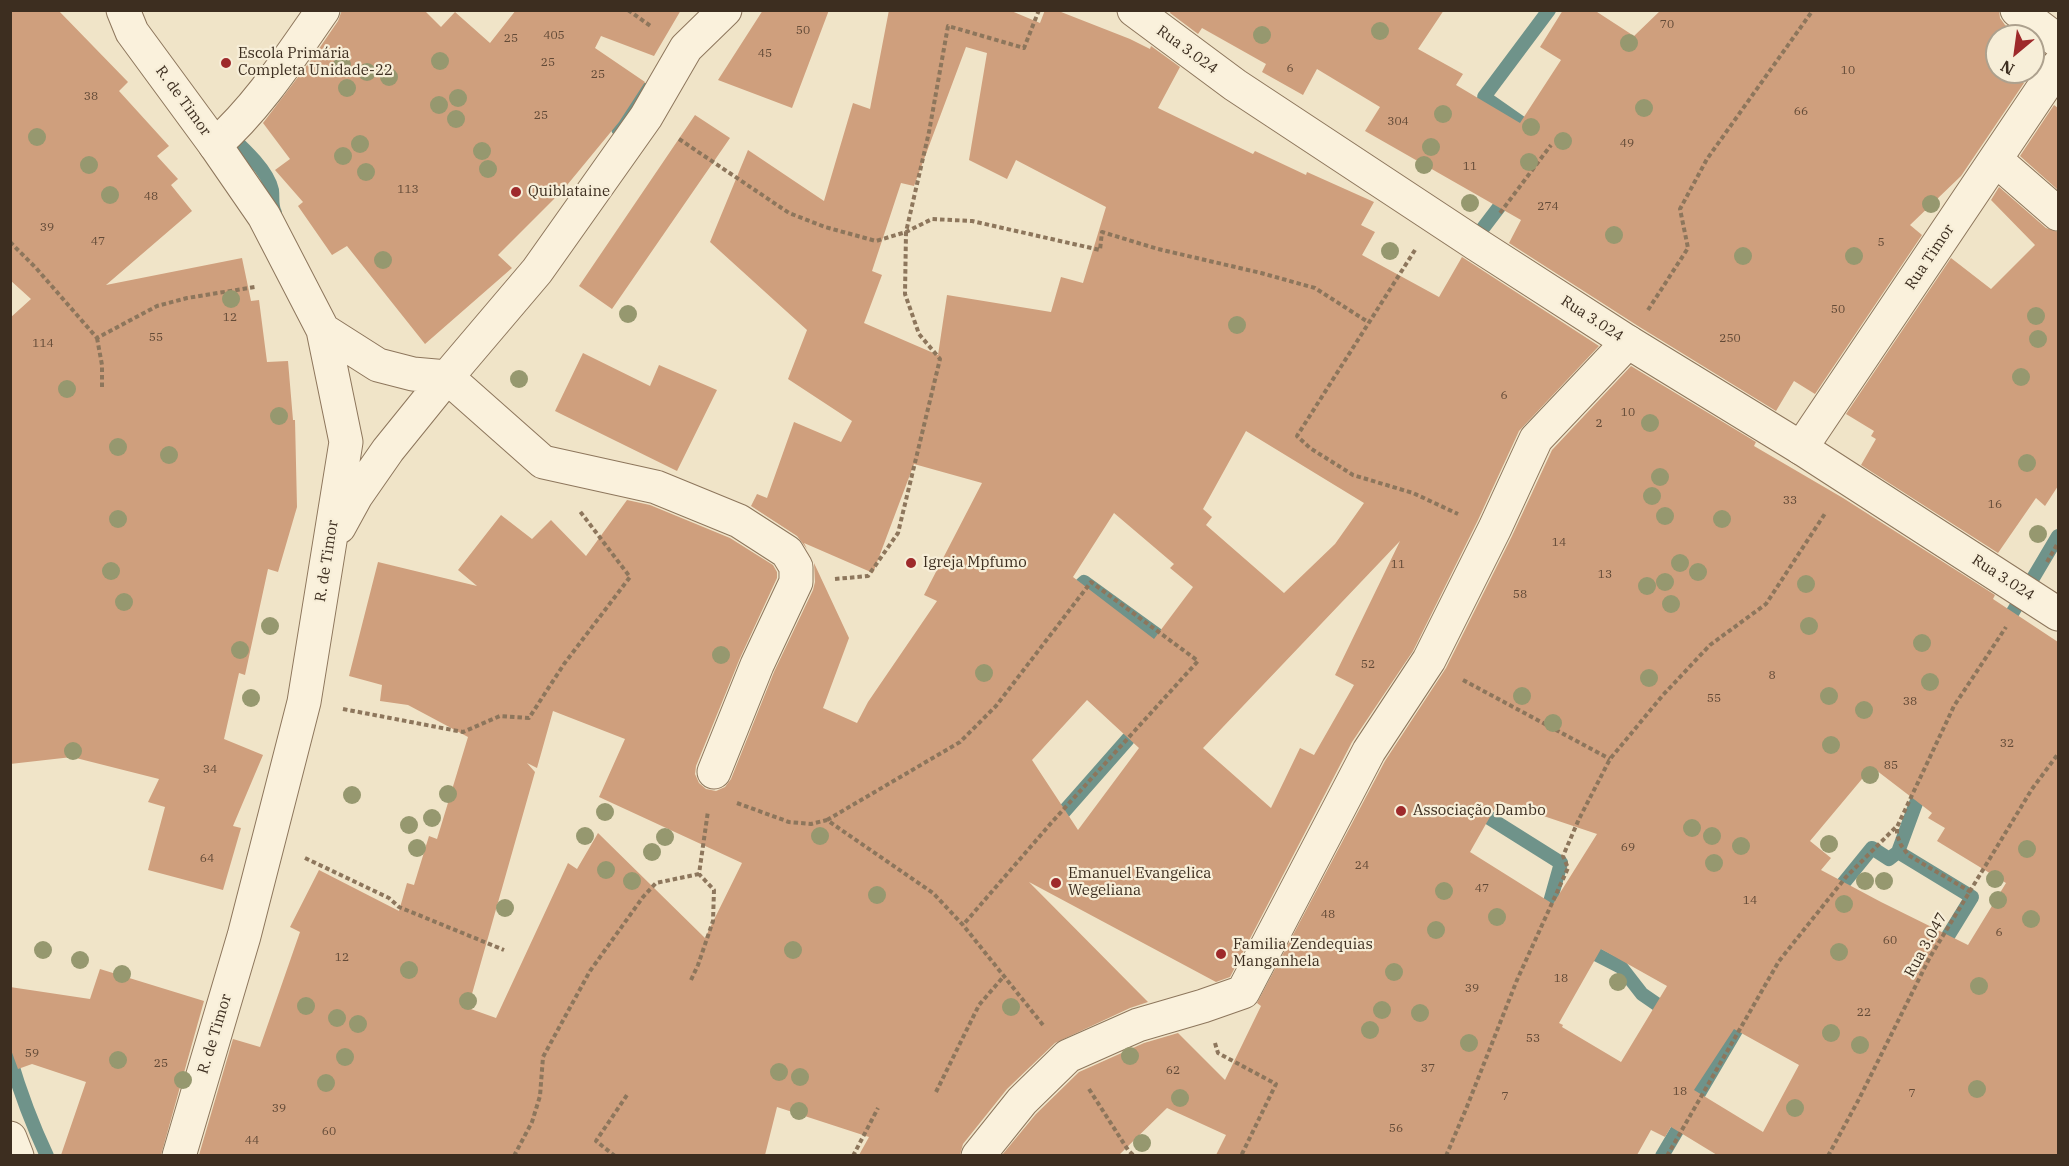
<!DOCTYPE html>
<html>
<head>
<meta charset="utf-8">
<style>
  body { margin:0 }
  #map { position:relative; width:2069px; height:1166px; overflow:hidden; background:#f0e4c8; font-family:"IBM Plex Serif",serif }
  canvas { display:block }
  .frame { position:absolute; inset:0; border:12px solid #3d2e20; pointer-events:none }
  .north { position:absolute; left:1985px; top:24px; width:60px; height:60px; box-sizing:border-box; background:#f7eed8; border:2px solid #ada18e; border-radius:50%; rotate:209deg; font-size:16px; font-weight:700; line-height:24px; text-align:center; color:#3d2e20 }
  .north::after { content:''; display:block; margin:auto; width:21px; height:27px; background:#9e2a2b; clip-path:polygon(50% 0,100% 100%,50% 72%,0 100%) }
</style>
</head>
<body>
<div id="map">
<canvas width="2069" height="1166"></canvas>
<div class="frame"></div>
<div class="north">N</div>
</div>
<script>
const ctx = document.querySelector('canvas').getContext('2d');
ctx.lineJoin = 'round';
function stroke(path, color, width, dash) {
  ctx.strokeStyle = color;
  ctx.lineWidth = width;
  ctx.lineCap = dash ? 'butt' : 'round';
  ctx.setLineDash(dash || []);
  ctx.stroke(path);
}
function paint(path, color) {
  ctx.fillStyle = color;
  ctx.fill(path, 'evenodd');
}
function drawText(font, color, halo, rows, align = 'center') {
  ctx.font = font + ' "IBM Plex Serif",serif';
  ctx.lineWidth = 4.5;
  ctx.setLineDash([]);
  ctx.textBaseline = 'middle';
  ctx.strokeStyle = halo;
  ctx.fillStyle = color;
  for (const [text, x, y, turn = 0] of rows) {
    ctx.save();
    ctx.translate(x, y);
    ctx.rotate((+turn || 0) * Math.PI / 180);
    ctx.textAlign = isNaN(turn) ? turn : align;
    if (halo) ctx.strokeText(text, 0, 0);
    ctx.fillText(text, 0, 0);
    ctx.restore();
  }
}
const stream = new Path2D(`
  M618,129L644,90
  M1534,132L1484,97L1549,10
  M227,133C241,146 268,170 272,190C273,199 271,205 275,213
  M1474,240L1509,194
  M1069,596L1084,582L1171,645
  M2004,627L2058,536
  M1475,809L1561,863L1545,920
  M1054,823L1128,739
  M1898,852L1972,897L1940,949
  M1833,896L1872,848L1889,859L1898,852L1923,784
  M1582,947L1621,967L1642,994L1671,1014
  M10,1058C20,1092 32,1124 47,1156
  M1662,1156L1745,1015`);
const building = new Path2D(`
  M10,10H58L128,82L119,91L169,146L157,156L178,179L171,185L192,211L106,285L242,258L251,301L259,300L267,362L288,361L293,420H295L297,507L278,572L268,569L245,675L239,673L224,739L263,755L233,826L241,828L223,890L148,870L165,807L148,802L159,779L72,757L10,764V318L31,299L10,280Z
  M342,10H424L441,27L455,12L490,43L516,10H681L654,56L601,36L595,48L645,82L619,122L563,190L498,255L512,268L425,344L347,246L332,255L298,206L303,202L275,170L290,159L263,123L314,56L338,21Z
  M763,10H829L792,108L718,80Z
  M889,10H1009L1040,23L1045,10H1056L1130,39L1150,49L1151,46L1180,67L1158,108L1253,154L1255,151L1306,175L1307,172L1374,202L1361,225L1375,232L1362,255L1439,297L1462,257L1599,346L1519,431L1478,520L1413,651L1352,742L1230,977L1216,982L1029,882L1148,1002L1130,1008L1055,1043L1007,1089L963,1144L960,1155H859L869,1137L777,1107L765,1155H199L233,1039L260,1047L300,932L290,927L319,870L399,911L407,883L414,885L429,836L437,839L468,737L408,705L380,701L382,685L349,676L378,562L477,586L458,570L501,515L532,539L551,520L586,556L627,500L650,505L730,538L773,565L777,572V578L740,658L696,766L695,774L699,783L706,789L716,791L725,787L731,779L774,672L813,590L815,582L814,563L849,638L823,708L857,723L868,702L937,601L924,595L982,483L914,464L873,573L804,543L807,549L797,536L751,506L757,494L767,498L794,422L841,442L852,421L788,379L807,330L710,242L748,150L824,201L853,103L870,109ZM966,47L987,53L969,160L1007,179L1016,160L1106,207L1083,283L1061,277L1051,312L947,295L938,355L864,323L882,275L872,271L901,183L914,186ZM1246,431L1364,503L1335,544L1284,593L1206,525L1212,517L1203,509ZM1114,513L1174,564L1170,568L1193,587L1154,639L1073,577ZM1400,541L1335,675L1354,685L1314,755L1300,748L1271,808L1203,748ZM1087,700L1139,748L1078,830L1032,760ZM553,711L625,739L599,797L742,863L705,938L598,833L577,869L568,863L496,1018L468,1008L535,772L527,763L537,768Z
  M1171,10H1444L1418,49L1463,74L1456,85L1520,123L1561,60L1540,47L1563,10H1594L1634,36L1661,10H1999L2000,18L2005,25L2019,35L1997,36V72H2009L2024,83L1961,176L1910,225L1922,235L1815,394L1794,381L1776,411L1638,326L1509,243L1521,220L1365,131L1380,107L1317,69L1303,95L1262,72L1266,64L1202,28L1198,34L1170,13Z
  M2054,105L2058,108V190L2020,156Z
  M695,115L730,138L612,309L579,286Z
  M1999,187L2046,228L2058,232V486L2045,506L2036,498L1998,553L1861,465L1876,439L1871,436L1874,431L1846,414L1951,258L1991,289L2035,245L1991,200Z
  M583,353L650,386L659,365L717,390L677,471L555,411Z
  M1631,366L1756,442L1754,446L1843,498L1995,595L1993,599L2058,642V1155H1717L1671,1127L1665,1137L1651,1130L1637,1155H1216L1226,1135L1167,1108L1119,1155H1002L1036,1114L1079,1072L1144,1043L1178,1033L1225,1080L1261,1006L1257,1003L1385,761L1446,668L1512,536L1552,450ZM1872,767L1932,813L1928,818L1945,828L1937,841L2006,883L1968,945L1881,902L1821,870L1831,858L1810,841ZM1499,801L1597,834L1553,904L1470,852ZM1601,949L1667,986L1621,1062L1562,1027L1563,1025L1559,1023ZM1734,1029L1799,1065L1763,1132L1694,1090Z
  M100,969L204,1001L161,1155H61L86,1082L32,1064L18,1069L10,1047V987L90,999Z`);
const path = new Path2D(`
  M628,10L652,27
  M679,139L789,213L825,227L876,241L906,232L932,219L972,221L1100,250L1102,232L1158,249L1261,273L1315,288L1368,322
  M1500,213L1551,145
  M10,242L36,268L97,338L157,306L187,298L255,287
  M1415,250L1297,436L1310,448L1353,475L1413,493L1458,514
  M1648,310L1688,248L1680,209L1707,159L1813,10
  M97,338L102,365V387
  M2047,562L2058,543
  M835,579L868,576L898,533L940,359L919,334L905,294L906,232L929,132L948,26L1024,48L1039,10
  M1463,680L1610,759
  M343,709L463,732L500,716L529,718L564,664L630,577L579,510
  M737,803L789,822L811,824L827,820L933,893L963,925L1043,1025
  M827,820L960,742L996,706L1091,582L1198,661L1052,822L963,925
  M305,858L389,898L399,907L504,950
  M1971,892L1908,855L1901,845L1897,835V827L1954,706L2006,627
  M691,980L698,965L713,921L714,890L699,874L708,811
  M1215,1043L1218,1053L1276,1084L1241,1156
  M1089,1089L1128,1150L1134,1156
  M936,1092L979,1005L1004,976
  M514,1156L532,1122L540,1096L543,1057L590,971L643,897L656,883L699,874
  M615,1156L596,1141L627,1095
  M853,1156L878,1108
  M1446,1156L1466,1109L1517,980L1568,868L1563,856L1579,819L1610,759L1663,695L1710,645L1766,604L1826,512
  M1667,1156L1779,961L1846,877L1896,827
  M1828,1156L1859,1099L1930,957L2032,789L2058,754`);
const minor = new Path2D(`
  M2017,10L2058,41
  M215,145C258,107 290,57 323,10
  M1996,160L2058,214
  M447,377L543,462L656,487L739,521L787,552L796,567V582L757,665L714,772
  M1801,448L2058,66
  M978,1156L1022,1101L1068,1056L1138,1025L1203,1006L1243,992L1369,751L1429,660L1495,528L1536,439L1628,342`);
const tertiary = new Path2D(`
  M123,10L132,32L215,145L264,216L323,330L346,442L304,702L244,936L179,1156
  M1134,10L1235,85L1476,244L1628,342L1801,448L2058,614
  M323,330L378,365L413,374L447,377
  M339,527L356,496L388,450L447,377L537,271L646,117L686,48L725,10
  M10,1138L17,1156`);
const trees = [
  [1380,31],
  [1262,35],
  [1629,43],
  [440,61],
  [342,65],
  [367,72],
  [389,77],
  [347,88],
  [458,98],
  [439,105],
  [1644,108],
  [1443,114],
  [456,119],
  [1531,127],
  [37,137],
  [1563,141],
  [360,144],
  [1431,147],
  [482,151],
  [343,156],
  [1529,162],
  [89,165],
  [1424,165],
  [488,169],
  [366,172],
  [110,195],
  [1470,203],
  [1931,204],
  [1614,235],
  [1390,251],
  [1743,256],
  [1854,256],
  [383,260],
  [231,299],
  [628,314],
  [2036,316],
  [1237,325],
  [2038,339],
  [2021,377],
  [519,379],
  [67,389],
  [279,416],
  [1650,423],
  [118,447],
  [169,455],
  [2027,463],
  [1660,477],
  [1652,496],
  [1665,516],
  [118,519],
  [1722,519],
  [2038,534],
  [1680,563],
  [111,571],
  [1698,572],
  [1665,582],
  [1806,584],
  [1647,586],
  [124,602],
  [1671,604],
  [270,626],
  [1809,626],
  [1922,643],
  [240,650],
  [721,655],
  [984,673],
  [1649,678],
  [1930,682],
  [1522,696],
  [1829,696],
  [251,698],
  [1864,710],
  [1553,723],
  [1831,745],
  [73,751],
  [1870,775],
  [448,794],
  [352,795],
  [605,812],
  [432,818],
  [409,825],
  [1692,828],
  [585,836],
  [820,836],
  [1712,836],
  [665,837],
  [1829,844],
  [1741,846],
  [417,848],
  [2027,849],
  [652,852],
  [1714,863],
  [606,870],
  [1995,879],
  [632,881],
  [1865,881],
  [1884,881],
  [1444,891],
  [877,895],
  [1998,900],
  [1844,904],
  [505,908],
  [1497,917],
  [2031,919],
  [1436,930],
  [43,950],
  [793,950],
  [1839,952],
  [80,960],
  [409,970],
  [1394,972],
  [122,974],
  [1618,982],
  [1979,986],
  [468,1001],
  [306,1006],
  [1011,1007],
  [1382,1010],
  [1420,1013],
  [337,1018],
  [358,1024],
  [1370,1030],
  [1831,1033],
  [1469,1043],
  [1860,1045],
  [1130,1056],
  [345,1057],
  [118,1060],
  [779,1072],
  [800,1077],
  [183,1080],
  [326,1083],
  [1977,1089],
  [1180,1098],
  [1795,1108],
  [799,1111],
  [1142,1143]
];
const markers = [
  [226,63,6,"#9e2a2b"],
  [516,192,6,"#9e2a2b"],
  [911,563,6,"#9e2a2b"],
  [1401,811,6,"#9e2a2b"],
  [1056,883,6,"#9e2a2b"],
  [1221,954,6,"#9e2a2b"]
];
const numberNames = [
  ["70",1667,25],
  ["50",803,31],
  ["405",554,36],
  ["25",511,39],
  ["45",765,54],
  ["25",548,63],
  ["6",1290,69],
  ["10",1848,71],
  ["25",598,75],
  ["38",91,97],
  ["66",1801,112],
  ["25",541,116],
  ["304",1398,122],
  ["49",1627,144],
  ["11",1470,167],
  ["113",408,190],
  ["48",151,197],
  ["274",1548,207],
  ["39",47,228],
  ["47",98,242],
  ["5",1881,243],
  ["50",1838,310],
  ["12",230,318],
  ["55",156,338],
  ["250",1730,339],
  ["114",43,344],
  ["6",1504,396],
  ["10",1628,413],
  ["2",1599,424],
  ["33",1790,501],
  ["16",1995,505],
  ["14",1559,543],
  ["11",1398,565],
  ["13",1605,575],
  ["58",1520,595],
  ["52",1368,665],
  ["8",1772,676],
  ["55",1714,699],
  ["38",1910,702],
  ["32",2007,744],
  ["85",1891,766],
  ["34",210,770],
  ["69",1628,848],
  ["64",207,859],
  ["24",1362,866],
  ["47",1482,889],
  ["14",1750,901],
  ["48",1328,915],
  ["6",1999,933],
  ["60",1890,941],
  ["12",342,958],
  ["18",1561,979],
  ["39",1472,989],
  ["22",1864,1013],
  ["53",1533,1039],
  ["59",32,1054],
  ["25",161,1064],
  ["37",1428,1069],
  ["62",1173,1071],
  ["18",1680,1092],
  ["7",1912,1094],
  ["7",1505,1097],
  ["39",279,1109],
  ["56",1396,1129],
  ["60",329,1132],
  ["44",252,1141]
];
const streetNames = [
  ["Rua 3.024",1187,50,36],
  ["R. de Timor",183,101,54],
  ["Rua Timor",1930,257,-56],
  ["Rua 3.024",1592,319,33],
  ["R. de Timor",327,561,-81],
  ["Rua 3.024",2003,578,33],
  ["Rua 3.047",1926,945,-61],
  ["R. de Timor",215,1034,-73]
];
const poiNames = [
  ["Escola Primária",238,54],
  ["Completa Unidade-22",238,71],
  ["Quiblataine",528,192],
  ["Igreja Mpfumo",923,563],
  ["Associação Dambo",1413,811],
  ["Emanuel Evangelica",1068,874],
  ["Wegeliana",1068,891],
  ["Familia Zendequias",1233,945],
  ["Manganhela",1233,962]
];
stroke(stream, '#6f938a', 14);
paint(building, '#cf9f7d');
stroke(minor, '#8d765c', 35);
stroke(tertiary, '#8d765c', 35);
stroke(path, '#8d765c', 4, [4.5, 3]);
stroke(minor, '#faf1dc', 33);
stroke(tertiary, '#faf1dc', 33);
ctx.fillStyle = '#96986f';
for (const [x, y] of trees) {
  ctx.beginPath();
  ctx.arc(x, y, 9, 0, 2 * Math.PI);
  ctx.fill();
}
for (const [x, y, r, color] of markers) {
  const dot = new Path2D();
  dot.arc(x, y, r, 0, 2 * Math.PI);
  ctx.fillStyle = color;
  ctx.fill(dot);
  stroke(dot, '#f7eed8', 2);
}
drawText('12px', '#624a37', null, numberNames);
drawText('15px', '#3d2e20', '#f7eed8', streetNames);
drawText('15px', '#3d2e20', '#f7eed8', poiNames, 'left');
</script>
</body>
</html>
